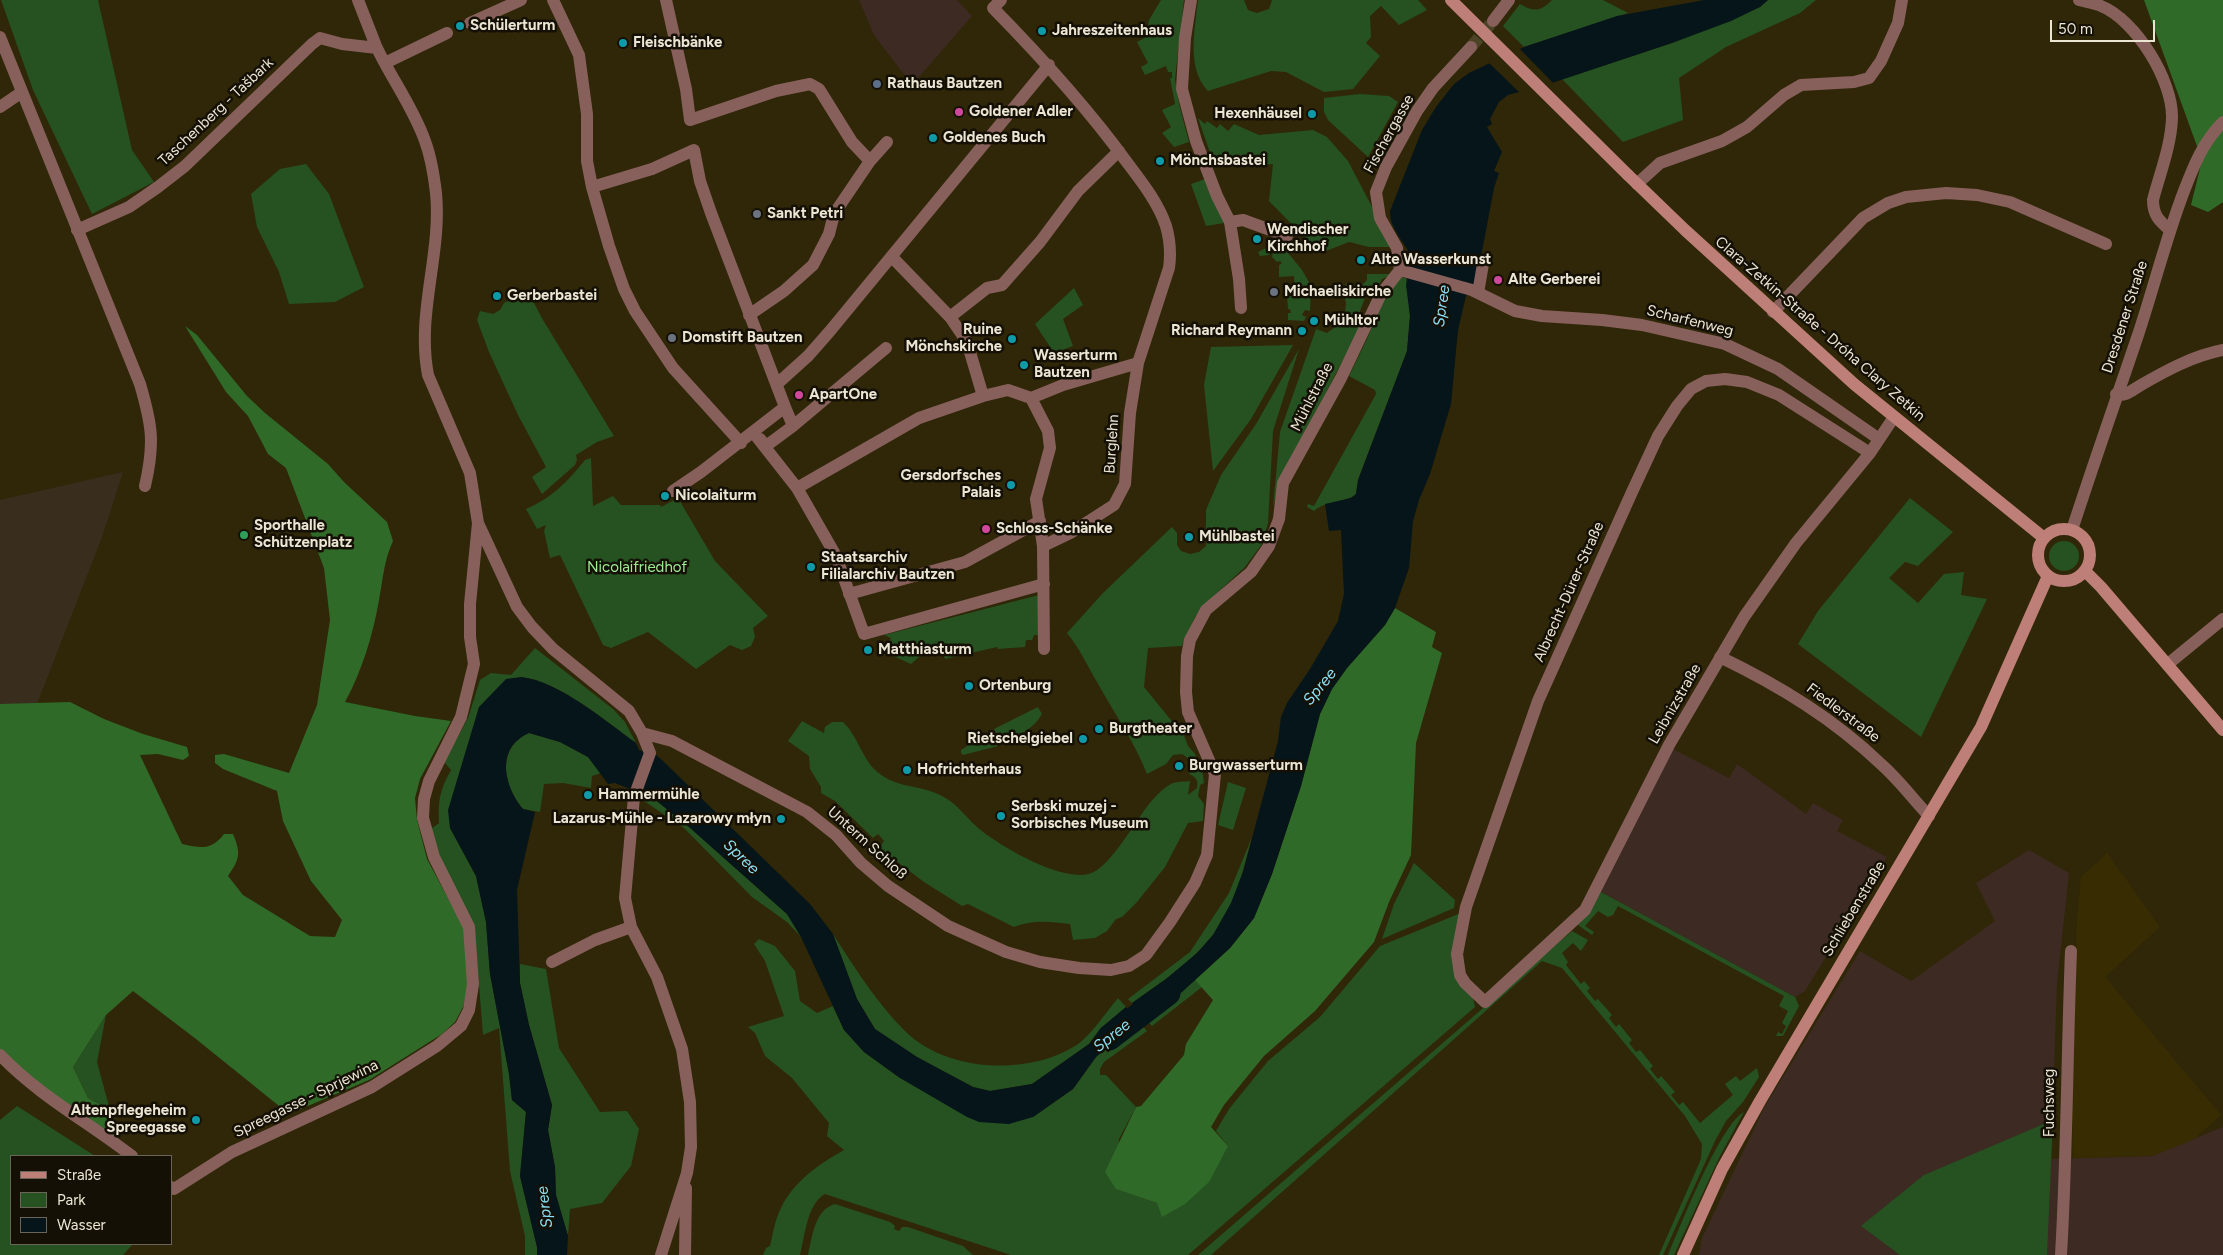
<!DOCTYPE html>
<html>
<head>
<meta charset="utf-8">
<style>
  body { margin:0 }
  #map { position:relative; width:2223px; height:1255px; overflow:hidden; background:#302708; font-family:Figtree,sans-serif }
  canvas { display:block }
  .legend { position:absolute; left:10px; top:1155px; width:162px; height:90px; box-sizing:border-box; background:#141005; border:1px solid #6a6558; margin:0; padding:6px 9px; list-style:none; font-size:15px; color:#ebe5d4 }
  .legend li { display:flex; align-items:center; gap:10px; height:25px }
  .legend b { width:25px; border:1px solid #6a6558 }
  .scale { position:absolute; left:2050px; top:20px; width:105px; height:22px; box-sizing:border-box; border:2px solid #ebe5d4; border-top:0; padding-left:6px; font-size:15px; line-height:18px; white-space:nowrap; color:#ebe5d4; -webkit-text-stroke:4px #141005; paint-order:stroke }
</style>
</head>
<body>
<div id="map">
<canvas width="2223" height="1255"></canvas>
<ul class="legend">
<li><b style="height:6px;background:#bd7f77"></b>Straße</li>
<li><b style="height:14px;background:#255220"></b>Park</li>
<li><b style="height:14px;background:#051519"></b>Wasser</li>
</ul>
<div class="scale">50 m</div>
</div>
<script>
const ctx = document.querySelector('canvas').getContext('2d');
ctx.lineJoin = 'round';
function paint(path, color) {
  ctx.fillStyle = color;
  ctx.fill(path, 'evenodd');
}
function stroke(path, color, width, dash) {
  ctx.strokeStyle = color;
  ctx.lineWidth = width;
  ctx.lineCap = dash ? 'butt' : 'round';
  ctx.setLineDash(dash || []);
  ctx.stroke(path);
}
function drawText(font, color, halo, rows, align = 'center') {
  ctx.font = font + ' Figtree,sans-serif';
  ctx.lineWidth = 5;
  ctx.setLineDash([]);
  ctx.textBaseline = 'middle';
  ctx.strokeStyle = halo;
  ctx.fillStyle = color;
  for (const [text, x, y, turn = 0] of rows) {
    ctx.save();
    ctx.translate(x, y);
    ctx.rotate((+turn || 0) * Math.PI / 180);
    ctx.textAlign = isNaN(turn) ? turn : align;
    if (halo) ctx.strokeText(text, 0, 0);
    ctx.fillText(text, 0, 0);
    ctx.restore();
  }
}
const commercial = new Path2D(`
  M859,0H957L972,16L912,85L874,35Z
  M1671,748L1729,778L1737,764L1806,814L1813,803L1843,820L1837,831L1887,857L1805,991L1795,997L1601,892Z
  M2029,850L2069,873L2057,983L2051,1159L2152,1156L2223,1127V1255H1699L1702,1238L1764,1108L1860,951L1911,981L1995,921L1976,883Z`);
const built = new Path2D(`
  M2107,853L2160,927L2105,977L2221,1115L2193,1140L2152,1156L2073,1158L2071,1076L2077,921L2081,877Z`);
const education = new Path2D(`
  M123,472L102,537L37,704H0V500Z`);
const green = new Path2D(`
  M1,0H98L132,150L154,182L92,214L33,90Z
  M1161,0H1184L1175,79L1179,104L1189,142L1174,147L1162,133L1171,127L1162,110L1175,104L1170,78H1172V72H1168L1166,66L1145,75L1141,67L1148,63L1137,42L1146,37L1149,20Z
  M1198,0H1244L1248,10L1257,13L1269,9L1272,0H1418L1427,10L1399,25L1381,6L1370,16L1371,37L1366,43L1380,56L1353,89L1324,92L1286,72L1271,71L1208,91C1186,68 1195,29 1198,0Z
  M1552,0H1603L1628,13L1524,47L1503,26L1520,4C1534,12 1540,12 1552,0Z
  M1768,0H1816L1800,13L1726,47L1679,78L1683,120L1623,142L1562,79L1672,43L1760,7Z
  M1360,94L1389,96L1398,102L1368,157L1328,120L1324,112V98Z
  M1198,118L1205,124L1207,121L1217,128L1220,124L1228,131L1234,124L1259,135L1313,130L1327,137L1348,161L1393,247H1369L1349,242L1326,251H1318L1269,201L1273,164C1254,166 1233,169 1214,164Z
  M306,164L329,194L364,287L335,302L289,304L279,272L257,227L251,194L280,169Z
  M1208,178L1224,223L1206,226L1191,184Z
  M1279,242L1302,270L1311,286L1310,311L1305,310L1302,315L1306,317L1304,321L1288,320V313H1291L1290,309H1288L1287,296L1295,295L1294,276L1279,277V265L1282,263L1280,261L1277,262L1272,257L1273,253L1271,252L1269,255L1260,256L1258,252L1266,248L1274,251Z
  M1367,274H1393L1382,279L1374,294L1366,295L1359,314L1363,322L1279,482L1273,507L1280,432L1316,329L1327,333L1342,322L1350,320L1345,314L1346,303L1343,291L1346,284L1362,285L1367,280Z
  M1402,277L1407,279L1410,316L1407,351L1358,480L1356,494C1344,504 1326,500 1314,511L1307,507L1308,504L1314,506L1376,394L1375,390L1349,376L1367,339L1384,297Z
  M1074,288L1083,305L1063,319L1073,346L1054,353L1035,324Z
  M528,292L543,320L614,436L597,442L576,455L577,460L575,465L542,494L532,477L546,467L518,415L489,352L477,320L480,311L493,314L500,310L504,303Z
  M1293,345L1251,419L1213,471L1204,385L1211,347Z
  M1299,349L1273,431L1268,523L1262,544L1245,567L1202,607L1195,617L1182,646L1148,648L1144,687L1170,719L1182,730L1188,746L1195,754L1202,769L1204,783L1200,785L1198,796L1204,804L1203,821L1188,823L1165,867L1137,902L1122,917L1116,919L1107,931L1095,938L1073,940L1070,924C1051,922 1033,919 1014,927L968,904L962,906L924,882L879,848L884,841L878,834L873,838L835,801L821,793V787L810,769L809,756L788,741L802,721L824,733L825,727L832,722H843C859,737 862,761 880,774C898,788 920,785 940,795C958,803 968,821 983,832C1004,848 1072,889 1097,870C1125,850 1144,798 1171,784C1176,781 1184,782 1190,781L1188,795L1197,788C1198,781 1197,777 1189,774C1193,765 1190,758 1182,754L1173,755L1166,764L1147,774C1134,741 1114,713 1097,682C1087,665 1080,649 1067,633L1103,593L1172,527L1177,533V545L1181,551L1190,554L1199,552L1206,546L1208,534L1206,529V510L1221,475L1256,424Z
  M591,458L593,506L613,496L621,505H660L661,507L678,498L715,561L768,616L753,628L755,637L751,646L742,650L730,645L696,669L648,632L611,648L603,645L560,555L550,558L544,531L546,525L537,529L526,509C553,497 566,483 585,460Z
  M1910,498L1953,532L1918,566L1905,562L1889,578L1918,603L1944,574L1964,572L1961,595L1987,599L1921,737L1798,644L1818,611Z
  M2049 556a15 15 0 1 1 30 0a15 15 0 1 1-30 0Z
  M1039,595L1040,635H1034L1032,640H1026L1025,647L998,649L997,647L945,659L943,651L919,657L911,664L891,655L882,654L880,646L888,643L891,638L884,635Z
  M535,648L613,709L625,722L636,743C605,721 559,681 521,677L479,707L450,828L476,876L486,922L490,974L509,1074L512,1100L526,1112L520,1176L537,1247V1255H525V1236L510,1171L499,1028L483,1035L475,934L441,859L431,829L439,823C438,800 440,790 451,770L444,762L468,718L480,680L491,673L511,675Z
  M1038,707L1042,714C1034,729 1017,736 1002,744L994,729Z
  M990,731L998,746L963,755L961,753V750Z
  M529,733L560,742L588,757L601,773L592,776L591,788L563,783L544,784L540,812L523,809C504,786 495,748 529,733Z
  M1228,782L1246,788L1233,830L1218,825Z
  M643,794L653,798L689,827L787,914L801,937L787,922L752,897L684,828L641,799Z
  M1252,837C1243,871 1234,908 1212,936C1190,964 1160,983 1132,1003L1128,999L1190,952L1229,893Z
  M1414,863L1455,900L1454,908L1382,939L1394,904Z
  M1601,892L1795,997L1799,1006L1783,1036H1776L1778,1032L1782,1034L1786,1026L1782,1023L1788,1011L1779,1006L1784,996L1618,906L1613,915L1608,917L1598,911L1585,926L1594,932L1592,935L1578,925L1591,910Z
  M1461,913L1453,954L1473,998L1475,1007L1188,1255H1011L825,1194C807,1204 805,1236 800,1255H763L766,1248L770,1246C773,1234 775,1219 781,1208C794,1181 819,1164 844,1150L827,1136L829,1123L792,1078L765,1056L755,1033L748,1027L784,1016L765,961L754,944L759,939L775,946L795,971L800,1001L817,1013L833,1006L844,1030L864,1052L900,1078L1033,1117L1073,1089L1096,1057L1112,1043L1141,1024L1147,1031L1104,1062L1100,1069V1075H1106L1136,1107L1119,1139L1117,1189L1157,1203L1228,1146L1216,1131L1229,1109L1268,1061L1320,1017L1380,946Z
  M1572,931L1588,940L1581,951L1573,943L1562,953L1568,962L1566,965L1581,984L1584,981L1590,988L1587,991L1595,1001L1598,999L1612,1015L1609,1018L1616,1027L1619,1024L1632,1040L1629,1043L1636,1052L1640,1050L1653,1066L1650,1069L1658,1079L1661,1076L1675,1092L1671,1095L1679,1105L1683,1102L1700,1123L1733,1095L1725,1084L1736,1076L1740,1081L1757,1068L1759,1077L1743,1102L1726,1121L1715,1141L1663,1255H1659L1701,1159L1702,1144L1685,1116L1562,968L1542,961L1211,1255H1198Z
  M833,934C855,968 876,1002 905,1031C946,1072 1027,1076 1075,1046C1088,1039 1108,1010 1118,998L1126,1007L1101,1028L1089,1044L1032,1084L990,1091L973,1087L943,1071L917,1057L875,1029L857,999Z
  M520,964L546,969L559,1048L600,1112L627,1111L639,1129L631,1166L602,1203L570,1209L568,1236L556,1195L555,1167L548,1130L552,1105L529,1025L520,983Z
  M1195,980L1202,987L1152,1026L1147,1021Z
  M106,1015L97,1062L110,1110L88,1098L73,1067Z
  M17,1106L95,1156H11V1244H133L123,1255H0V1120Z
  M1744,1112L1720,1156L1674,1255H1668C1680,1227 1721,1123 1744,1112Z
  M2053,1120L2047,1255H1900L1861,1226L1924,1175Z
  M835,1204L890,1222L895,1226L894,1229L899,1231L902,1227H908L963,1246L973,1255H808C812,1237 815,1209 835,1204Z`);
const forest = new Path2D(`
  M2144,0H2223V202L2208,212L2191,205L2202,160Z
  M185,326L197,335L247,396L265,413L328,464L344,482L387,522L393,541C384,560 383,579 379,600C373,635 362,671 345,702L415,716L451,721L420,779L415,798L417,820L427,859L465,930L469,983L463,1007L455,1022L442,1034L369,1080L289,1114L196,1039L133,991L106,1015L73,1067L88,1098L110,1110L120,1135L114,1139L0,1061V704L70,702L104,719L143,734L187,747L189,756L183,760L158,754L140,755L182,844C201,848 211,851 224,834H233C241,853 240,859 228,876L243,895L310,936L335,937L342,920L311,881L283,821L277,791L223,769L215,763V755L224,754L289,773L317,705L330,620L324,568L286,468L268,454L248,416L226,392Z
  M1395,608L1436,632L1432,647L1442,653L1416,743L1411,855L1389,902L1374,942L1315,1011L1264,1056L1224,1105L1211,1127L1228,1146L1209,1182L1185,1204L1162,1217L1157,1203L1116,1189L1105,1172L1136,1107L1141,1106L1184,1055L1186,1044L1213,1000L1195,980L1230,948L1254,918L1272,874L1301,786L1320,714L1332,689L1347,668L1385,625Z`);
const water = new Path2D(`
  M1704,0H1768L1760,7L1731,21L1672,43L1549,84L1508,95L1499,102L1490,119L1492,124L1487,127L1502,152L1494,171L1499,173L1494,188L1477,278L1466,296L1458,330L1451,404L1430,474L1419,500L1413,521L1409,568L1395,608L1385,625L1347,668L1332,689L1320,714L1301,786L1272,874L1254,918L1230,948L1182,992L1147,1021L1132,1003L1166,979L1197,953L1213,935L1231,903L1243,872L1278,741L1281,717L1287,703L1310,669L1338,621L1344,594L1341,530L1329,531L1325,504L1351,498L1356,494L1358,480L1407,351L1410,316L1406,285L1409,265L1413,260C1406,243 1390,231 1390,211L1422,130L1436,107L1454,84L1469,73L1524,47L1617,16Z
  M521,677C559,681 605,721 636,743L639,750L656,755L662,760L810,904L833,934L857,999L875,1029L917,1057L943,1071L973,1087L990,1091L1032,1084L1089,1044L1101,1028L1126,1007L1141,1024L1112,1043L1096,1057L1073,1089L1033,1117L1009,1124L979,1122L967,1117L900,1078L864,1052L844,1030L801,937L787,914L689,827L653,798L615,783L608,784L588,757L560,742L529,733C495,748 504,786 523,809L535,812L517,890L520,983L529,1025L552,1105L548,1130L555,1167L556,1195L568,1236L567,1255H537V1247L520,1176L526,1112L512,1100L509,1074L490,974L486,922L476,876L450,828L448,810L479,707L506,679Z`);
const pier = new Path2D(`
  M1518,47L1555,85L1521,94L1487,61Z`);
const river = new Path2D(`
  M1109,1038L1168,993`);
const minorTunnel = new Path2D(`
  M1471,47L1493,21`);
const minor = new Path2D(`
  M553,0L579,55L587,114V161L592,187L609,246L624,289L635,311L673,368L741,443
  M666,0L686,89L690,120L776,91L810,84L819,89L852,142L870,161L887,142
  M1001,0L993,8C1041,57 1086,106 1126,161C1141,181 1158,202 1166,226C1170,240 1171,254 1169,268L1138,363L1130,413L1125,484L1114,505L1072,532L1043,546
  M1191,0L1185,38L1182,89L1196,141L1217,196L1230,222L1239,279L1241,308
  M2079,0C2086,2 2095,3 2101,6C2136,20 2173,81 2172,118C2171,146 2160,173 2153,200C2153,215 2159,221 2170,230
  M1493,21L1509,0
  M470,23L521,0
  M0,37L140,384C152,425 155,443 145,486
  M385,63L447,33
  M0,107L22,92
  M1637,184L1660,163L1722,141L1747,127L1784,95L1801,85L1854,82L1869,78L1881,61L1898,23L1902,0
  M592,187L652,169L694,150L700,181L711,213L785,407L701,472L673,491
  M1230,222L1243,220L1287,236
  M77,230L129,207L158,187L185,166L312,44L320,38L342,44L377,48
  M892,257L950,317L967,342L983,396
  M1400,270L1472,290L1515,311L1542,316L1602,320L1642,325L1725,344L1778,369L1879,439
  M1400,270L1397,248L1380,218L1376,192L1386,167L1417,111L1433,88L1471,47
  M1478,293L1483,264
  M1773,312L1863,218L1888,203L1906,197L1946,193L1977,195L2010,202L2106,244
  M749,315L784,291L813,265L829,234L834,214L870,161
  M950,317L987,288L1002,285L1040,242L1078,191L1119,151
  M777,384L808,356L830,331L1049,65
  M2116,394C2126,397 2132,390 2141,385C2167,370 2193,356 2223,350
  M1031,398L1063,385L1138,363
  M779,412L785,407L793,426
  M753,432L797,488L836,556L864,634L1044,584
  M760,439L766,446L793,426L886,348
  M1870,453L1779,395L1747,382L1725,379L1706,381L1691,389L1677,406L1658,436L1632,492L1538,701L1466,907L1457,954L1460,975L1465,983L1485,1002L1585,910L1669,745L1744,617L1796,543L1870,453L1894,417
  M797,488L919,418L983,396L1008,390L1031,398L1048,431L1050,448L1036,499L1043,546L1044,649
  M478,523L517,607L532,627L553,649L629,711L642,733L650,753L634,797L625,898L631,927L657,977L682,1049L690,1102L691,1147L687,1173L661,1255
  M849,594L965,562L1040,521
  M1720,657C1780,686 1834,719 1882,765C1899,780 1913,799 1929,816
  M2168,664L2223,619
  M642,733L672,741L807,812L836,835L861,863L888,886L948,926L1006,952L1040,962L1079,968L1111,970L1129,966L1146,955L1170,922L1195,883L1207,855L1215,774L1188,712L1186,692L1187,656L1190,640L1206,610L1251,572L1269,546L1279,519L1283,483L1341,378L1381,294L1400,270
  M552,962L595,940L631,927
  M0,1055C38,1095 88,1122 132,1156
  M171,1187L174,1189L232,1152L372,1087L437,1046L461,1026L469,1010L473,984L469,927L434,857L423,818L424,799L429,781L461,717L474,664L470,637V604L478,523L470,473L428,375C416,313 442,254 436,193C434,176 431,157 425,141C413,107 391,78 376,46C370,31 364,15 358,0
  M685,1255L686,1188
  M2061,1255C2067,1154 2067,1052 2071,951`);
const tertiary = new Path2D(`
  M2072,530C2093,465 2116,400 2138,335C2154,287 2166,238 2184,191C2194,165 2203,142 2223,122`);
const secondary = new Path2D(`
  M1628,175L1685,230L1854,384L2044,538
  M2038 555a26 26 0 1 1 52 0a26 26 0 1 1-52 0Z
  M2085,571L2101,587L2223,730
  M1683,1255L1722,1169L1760,1101L1981,727L2048,576`);
const secondaryBridge = new Path2D(`
  M1451,0L1628,175`);
const markers = [
  [460,26,5,"#0f9aa8"],
  [1042,31,5,"#0f9aa8"],
  [623,43,5,"#0f9aa8"],
  [877,84,5,"#5c6f8a"],
  [959,112,5,"#d1479c"],
  [1312,114,5,"#0f9aa8"],
  [933,138,5,"#0f9aa8"],
  [1160,161,5,"#0f9aa8"],
  [757,214,5,"#6b7280"],
  [1257,239,5,"#0f9aa8"],
  [1361,260,5,"#0f9aa8"],
  [1498,280,5,"#d1479c"],
  [1274,292,5,"#6b7280"],
  [497,296,5,"#0f9aa8"],
  [1314,321,5,"#0f9aa8"],
  [1302,331,5,"#0f9aa8"],
  [672,338,5,"#6b7280"],
  [1012,339,5,"#0f9aa8"],
  [1024,365,5,"#0f9aa8"],
  [799,395,5,"#d1479c"],
  [1011,485,5,"#0f9aa8"],
  [665,496,5,"#0f9aa8"],
  [986,529,5,"#d1479c"],
  [244,535,5,"#2e9e5b"],
  [1189,537,5,"#0f9aa8"],
  [811,567,5,"#0f9aa8"],
  [868,650,5,"#0f9aa8"],
  [969,686,5,"#0f9aa8"],
  [1099,729,5,"#0f9aa8"],
  [1083,739,5,"#0f9aa8"],
  [1179,766,5,"#0f9aa8"],
  [907,770,5,"#0f9aa8"],
  [588,795,5,"#0f9aa8"],
  [1001,816,5,"#0f9aa8"],
  [781,819,5,"#0f9aa8"],
  [196,1120,5,"#0f9aa8"]
];
const poiNames = [
  ["Schülerturm",470,26],
  ["Jahreszeitenhaus",1052,31],
  ["Fleischbänke",633,43],
  ["Rathaus Bautzen",887,84],
  ["Goldener Adler",969,112],
  ["Hexenhäusel",1302,114,"right"],
  ["Goldenes Buch",943,138],
  ["Mönchsbastei",1170,161],
  ["Sankt Petri",767,214],
  ["Wendischer",1267,230],
  ["Kirchhof",1267,247],
  ["Alte Wasserkunst",1371,260],
  ["Alte Gerberei",1508,280],
  ["Michaeliskirche",1284,292],
  ["Gerberbastei",507,296],
  ["Mühltor",1324,321],
  ["Ruine",1002,330,"right"],
  ["Mönchskirche",1002,347,"right"],
  ["Richard Reymann",1292,331,"right"],
  ["Domstift Bautzen",682,338],
  ["Wasserturm",1034,356],
  ["Bautzen",1034,373],
  ["ApartOne",809,395],
  ["Gersdorfsches",1001,476,"right"],
  ["Palais",1001,493,"right"],
  ["Nicolaiturm",675,496],
  ["Sporthalle",254,526],
  ["Schützenplatz",254,543],
  ["Schloss-Schänke",996,529],
  ["Mühlbastei",1199,537],
  ["Staatsarchiv",821,558],
  ["Filialarchiv Bautzen",821,575],
  ["Matthiasturm",878,650],
  ["Ortenburg",979,686],
  ["Burgtheater",1109,729],
  ["Rietschelgiebel",1073,739,"right"],
  ["Burgwasserturm",1189,766],
  ["Hofrichterhaus",917,770],
  ["Hammermühle",598,795],
  ["Serbski muzej -",1011,807],
  ["Sorbisches Museum",1011,824],
  ["Lazarus-Mühle - Lazarowy młyn",771,819,"right"],
  ["Altenpflegeheim",186,1111,"right"],
  ["Spreegasse",186,1128,"right"]
];
const streetNames = [
  ["Taschenberg - Tašbark",216,112,-43],
  ["Fischergasse",1389,134,-61],
  ["Dresdener Straße",2125,317,-72],
  ["Scharfenweg",1690,321,14],
  ["Clara-Zetkin-Straße - Dróha Clary Zetkin",1820,329,41],
  ["Mühlstraße",1312,397,-63],
  ["Burglehn",1112,444,-86],
  ["Albrecht-Dürer-Straße",1569,592,-66],
  ["Leibnizstraße",1675,704,-60],
  ["Fiedlerstraße",1843,713,37],
  ["Unterm Schloß",867,843,42],
  ["Schliebenstraße",1854,909,-59],
  ["Spreegasse - Sprjewina",306,1099,-26],
  ["Fuchsweg",2050,1103,-90]
];
const parkNames = [
  ["Nicolaifriedhof",637,568]
];
const waterNames = [
  ["Spree",1442,306,-82],
  ["Spree",1320,687,-51],
  ["Spree",741,857,44],
  ["Spree",1112,1036,-38],
  ["Spree",545,1207,-97]
];
paint(commercial, '#3c2a23');
paint(built, '#382c03');
paint(education, '#392d1e');
paint(green, '#255220');
paint(forest, '#2f6a28');
paint(water, '#051519');
paint(pier, '#302708');
stroke(river, '#051519', 25);
stroke(minorTunnel, '#4c4427', 12, [12, 6]);
stroke(minor, '#87605b', 12);
stroke(tertiary, '#87605b', 12);
stroke(secondary, '#bd7f77', 12);
stroke(secondaryBridge, '#bd7f77', 12);
for (const [x, y, r, color] of markers) {
  const dot = new Path2D();
  dot.arc(x, y, r, 0, 2 * Math.PI);
  ctx.fillStyle = color;
  ctx.fill(dot);
  stroke(dot, '#141005', 2);
}
drawText('bold 15px', '#ebe5d4', '#141005', poiNames, 'left');
drawText('15px', '#ebe5d4', '#141005', streetNames);
drawText('15px', '#9dee93', '#141005', parkNames);
drawText('italic 16px', '#8bdff6', '#141005', waterNames);
</script>
</body>
</html>
